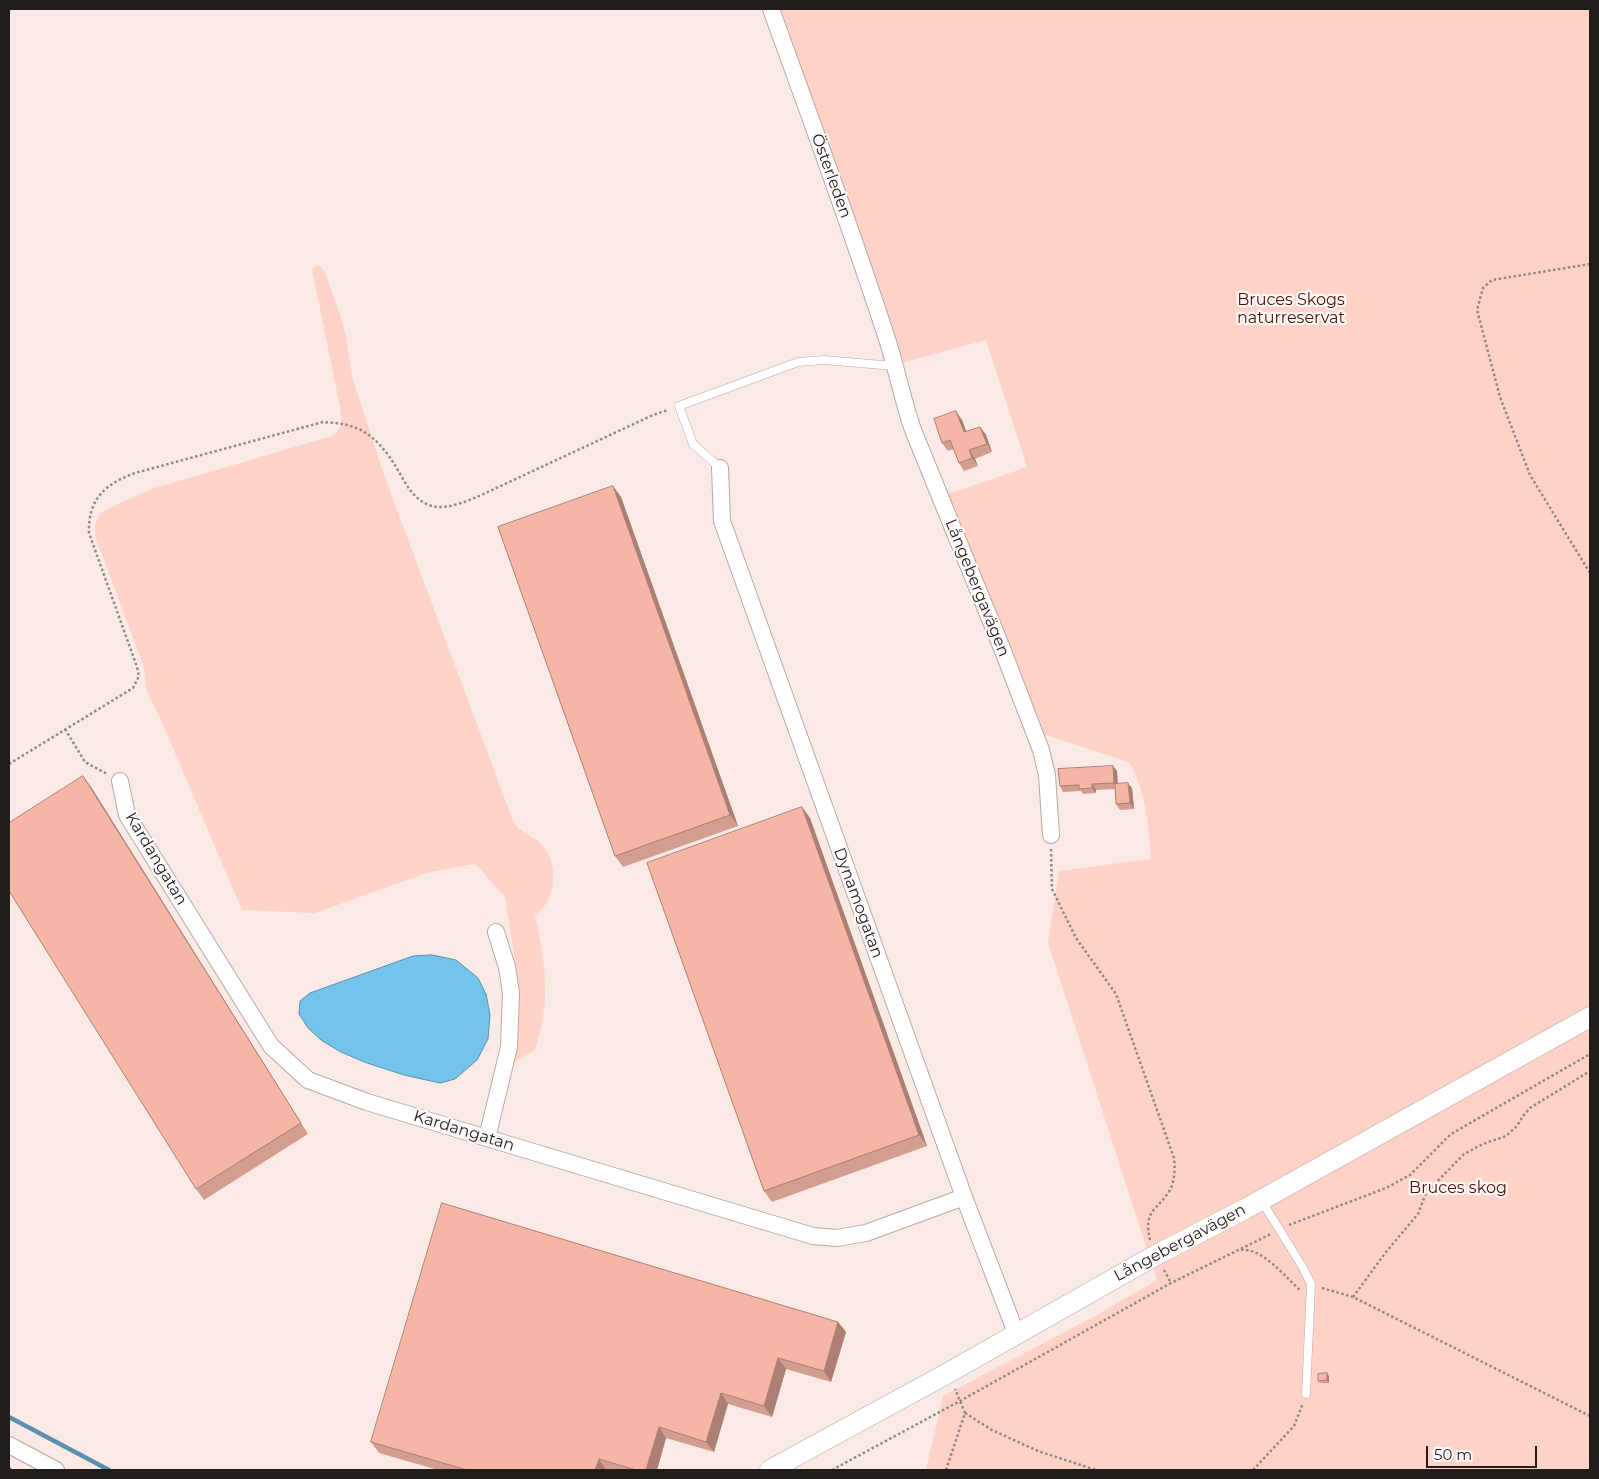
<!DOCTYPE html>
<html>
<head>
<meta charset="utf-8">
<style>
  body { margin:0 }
  #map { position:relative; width:1599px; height:1479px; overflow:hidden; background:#f9eae6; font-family:Montserrat,sans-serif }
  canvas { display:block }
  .frame { position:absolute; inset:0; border:10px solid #221d1b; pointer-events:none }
  .scale { position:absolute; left:1426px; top:1446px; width:111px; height:22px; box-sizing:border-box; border:2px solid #221d1b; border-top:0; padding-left:6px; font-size:15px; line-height:18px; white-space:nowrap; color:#221d1b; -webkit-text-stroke:4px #fefafa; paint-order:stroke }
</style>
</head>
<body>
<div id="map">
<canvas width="1599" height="1479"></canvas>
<div class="frame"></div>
<div class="scale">50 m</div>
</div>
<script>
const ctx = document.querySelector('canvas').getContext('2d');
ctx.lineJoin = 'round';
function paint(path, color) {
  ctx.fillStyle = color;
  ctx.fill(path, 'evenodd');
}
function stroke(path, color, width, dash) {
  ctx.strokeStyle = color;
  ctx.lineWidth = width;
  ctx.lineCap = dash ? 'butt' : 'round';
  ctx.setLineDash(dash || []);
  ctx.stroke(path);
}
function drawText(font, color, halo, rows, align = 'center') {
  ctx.font = font + ' Montserrat,sans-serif';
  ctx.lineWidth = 4.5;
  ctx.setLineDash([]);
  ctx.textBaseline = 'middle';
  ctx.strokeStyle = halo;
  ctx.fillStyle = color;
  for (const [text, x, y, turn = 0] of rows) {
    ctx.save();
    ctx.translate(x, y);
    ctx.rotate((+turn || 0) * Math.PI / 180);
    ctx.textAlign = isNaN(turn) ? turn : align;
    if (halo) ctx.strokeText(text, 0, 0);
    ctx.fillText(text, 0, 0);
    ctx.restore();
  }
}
const green = new Path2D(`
  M773,9H1590V1470H926L943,1396L1097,1315L1157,1280L1048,943L1059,871L1151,859C1149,826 1146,791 1129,762L1043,734L948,494L1027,467L986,340L901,363Z
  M318,265L324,270L341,317L346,337L352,377L384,475L513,821C519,834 533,834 542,845C559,863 557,901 535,915C543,949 549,988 542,1024C540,1033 537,1041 535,1050L514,1062L519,986L505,897L475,864L429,872L315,913L242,910L161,720L146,689L144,667L95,536V525L99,516L102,512L118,504L152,489L332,436C343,429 342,418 340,407L312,269Z`);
const water = new Path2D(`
  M432,955L456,960L478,978L486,994L490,1015L488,1039L477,1060L455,1079L440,1083L404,1075L364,1062L339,1051L321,1040L308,1028L299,1014L300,1001L310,993L413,956Z`);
const stream = new Path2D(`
  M9,1417L109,1470
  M9,1469L10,1470`);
const path = new Path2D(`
  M1590,264L1492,280L1483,288L1477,310L1500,397L1530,475L1590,573
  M65,729L85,762L107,774
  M9,764L133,688L139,676L137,667L89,533C88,499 105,484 135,473L323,422C333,423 344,423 353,427C370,432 384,448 393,462C404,479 411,500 432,506C446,510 464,502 477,497L653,415L668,410
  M1051,849L1052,889L1076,938L1116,994L1174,1158C1175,1168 1175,1181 1170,1190C1157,1211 1143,1210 1150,1240
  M1289,1225L1386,1188L1410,1175L1451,1134L1590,1054
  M1241,1250C1262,1247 1286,1278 1301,1291
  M1164,1270L1171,1283
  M1322,1288L1353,1297L1590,1416
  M1353,1297L1386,1252L1418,1214L1426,1193L1464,1154L1483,1144L1506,1136L1517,1126L1523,1116L1530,1108L1590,1071
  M965,1413L992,1430L1038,1451L1096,1470
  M832,1470L960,1401L1171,1283L1271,1234
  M946,1470L965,1413L955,1389
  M1253,1470L1294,1426L1303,1403`);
const service = new Path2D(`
  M720,468L693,444L679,406L798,362L824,360L894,366
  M1261,1200L1302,1266L1311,1284L1306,1394`);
const minor = new Path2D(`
  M771,9C811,120 852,230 888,342C897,371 903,401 913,430L1003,651L1041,750L1047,775L1051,835
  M720,468L722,521L964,1197L1016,1333
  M120,781L127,815L271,1046L308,1080L367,1102L813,1236L837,1238L866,1233L964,1197
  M487,1138L509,1047L511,993L507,967L496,932
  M9,1445L56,1470`);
const tertiary = new Path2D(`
  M770,1470L948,1373L1156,1255L1245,1209L1590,1017`);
const wall = new Path2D(`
  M962,420L966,432L980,427L986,435L992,452L975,459L978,466L964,471L959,463L954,449L948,451L942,443Z
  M613,486L621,497L738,826L623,867L615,856Z
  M1113,766L1117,771L1118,784L1132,788L1134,809L1120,810L1116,804L1115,789L1096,790V793L1083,794L1081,791L1063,792L1060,786Z
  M91,787L308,1134L204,1200L196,1189Z
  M802,807L810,818L927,1146L772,1202L764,1191Z
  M838,1322L846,1332L831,1382L786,1369L772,1417L728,1404L714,1452L666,1438L657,1470H438L379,1453L371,1442Z
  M1329,1376V1383H1320L1318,1381Z`);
const shadedWall = new Path2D(`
  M956,411L962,420L970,441L964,432Z
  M980,427L986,435L992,452L987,444Z
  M969,450L975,459L978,466L972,458Z
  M613,486L621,497L738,826L730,815Z
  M1113,766L1117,771L1118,788L1114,783Z
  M83,776L91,787L308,1134L301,1123Z
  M1128,783L1132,788L1134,809L1130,803Z
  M1092,784L1096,790V793L1092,788Z
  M802,807L810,818L927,1146L919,1135Z
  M838,1322L846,1332L831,1382L824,1371Z
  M778,1358L786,1369L772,1417L764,1406Z
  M1327,1373L1329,1376V1383L1327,1380Z
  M721,1393L728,1404L714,1452L706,1442Z
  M659,1427L666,1438L657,1470H646Z
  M599,1459L606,1470H595Z`);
const building = new Path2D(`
  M956,411L964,432L980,427L987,444L969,450L972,458L959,463L950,440L942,443L934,419Z
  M613,486L730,815L615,856L498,527Z
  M1113,766L1114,783L1092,784V788L1079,789V785L1060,786L1058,769Z
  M83,776L301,1123L196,1189L9,891V823Z
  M1128,783L1130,803L1116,804L1115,784Z
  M802,807L919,1135L764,1191L647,863Z
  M442,1203L838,1322L824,1371L778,1358L764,1406L721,1393L706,1442L659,1427L646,1470H636L599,1459L595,1470H467L371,1442Z
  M1327,1373V1380L1318,1381V1374Z`);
const streetNames = [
  ["Österleden",831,176,70],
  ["Långebergavägen",977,588,68],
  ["Kardangatan",156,859,59],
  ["Dynamogatan",858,903,70],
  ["Kardangatan",464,1131,17],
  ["Långebergavägen",1180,1243,-28]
];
const parkNames = [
  ["Bruces Skogs",1291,300],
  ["naturreservat",1291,318],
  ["Bruces skog",1458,1188]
];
paint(green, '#ffd2c7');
paint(water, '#74c3eb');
stroke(water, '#5b91ad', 1);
stroke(stream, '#5b91ad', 4.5);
stroke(service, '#b8a9a6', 9);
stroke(minor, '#b8a9a6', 18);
stroke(tertiary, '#b8a9a6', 21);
stroke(path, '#918784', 2.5, [2.5, 2.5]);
stroke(service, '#fff', 8);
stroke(minor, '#fff', 16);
stroke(tertiary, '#fff', 20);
paint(wall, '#d39d8f');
paint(shadedWall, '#ac7f74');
paint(building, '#f5b6a6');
stroke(building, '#ac7f74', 1);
drawText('16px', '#221d1b', '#fefafa', streetNames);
drawText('16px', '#541102', '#fefafa', parkNames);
</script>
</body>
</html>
